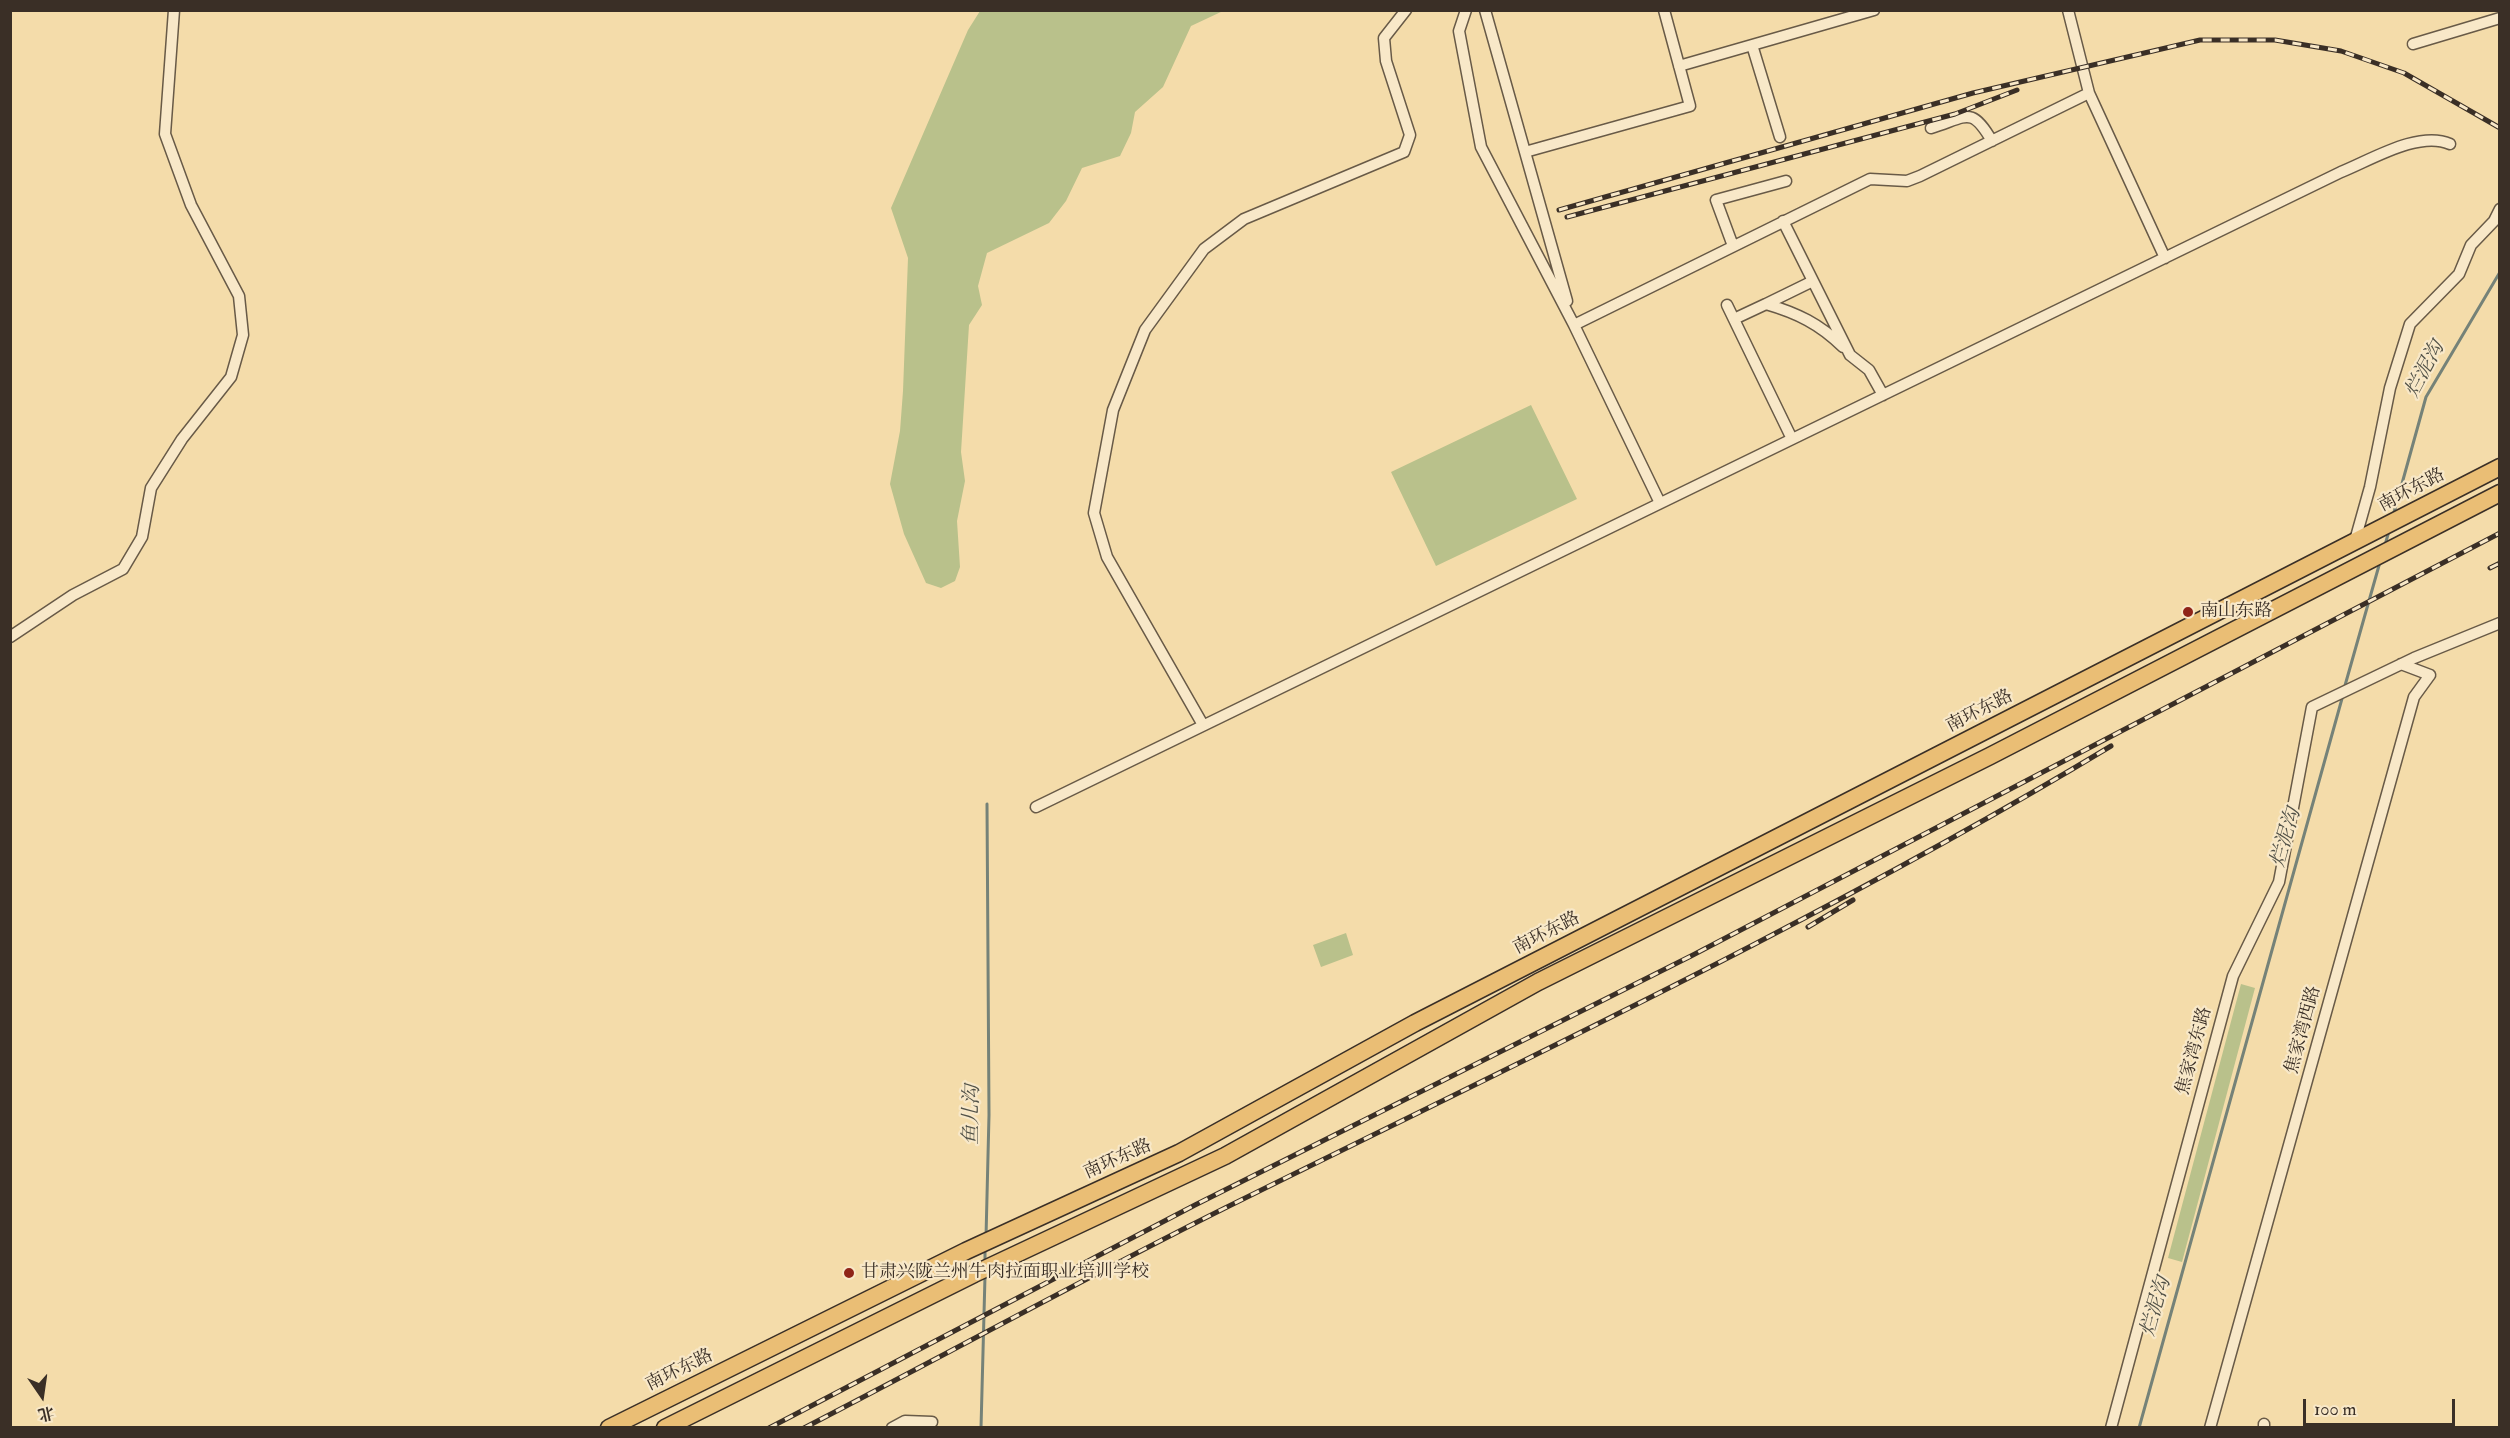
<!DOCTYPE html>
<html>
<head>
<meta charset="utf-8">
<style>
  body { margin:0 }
  #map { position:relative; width:2510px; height:1438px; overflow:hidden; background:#f4dcaa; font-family:"IM FELL Double Pica","Noto Serif SC",serif }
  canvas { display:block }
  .frame { position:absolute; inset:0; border:12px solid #3a2f26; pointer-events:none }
  .north { position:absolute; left:12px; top:1366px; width:60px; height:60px; -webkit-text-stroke:4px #f8e8c8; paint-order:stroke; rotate:167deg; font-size:16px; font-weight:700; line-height:24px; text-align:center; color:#3a2f26 }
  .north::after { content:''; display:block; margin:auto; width:21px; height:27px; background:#3a2f26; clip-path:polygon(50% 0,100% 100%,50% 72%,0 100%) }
  .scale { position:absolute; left:2303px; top:1399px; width:152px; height:27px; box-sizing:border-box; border:3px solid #3a2f26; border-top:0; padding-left:8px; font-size:18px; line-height:21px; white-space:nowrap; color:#3a2f26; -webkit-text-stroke:4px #f8e8c8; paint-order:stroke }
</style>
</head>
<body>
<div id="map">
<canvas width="2510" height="1438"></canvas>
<div class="frame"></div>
<div class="north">北</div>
<div class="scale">100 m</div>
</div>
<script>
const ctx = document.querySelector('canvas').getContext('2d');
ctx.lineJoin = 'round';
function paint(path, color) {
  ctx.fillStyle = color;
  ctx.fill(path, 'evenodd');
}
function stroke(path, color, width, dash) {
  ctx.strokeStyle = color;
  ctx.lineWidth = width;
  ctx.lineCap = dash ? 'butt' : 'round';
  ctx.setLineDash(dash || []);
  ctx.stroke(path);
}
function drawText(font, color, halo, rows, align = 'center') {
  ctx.font = font + ' "IM FELL Double Pica","Noto Serif SC",serif';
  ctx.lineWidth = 4.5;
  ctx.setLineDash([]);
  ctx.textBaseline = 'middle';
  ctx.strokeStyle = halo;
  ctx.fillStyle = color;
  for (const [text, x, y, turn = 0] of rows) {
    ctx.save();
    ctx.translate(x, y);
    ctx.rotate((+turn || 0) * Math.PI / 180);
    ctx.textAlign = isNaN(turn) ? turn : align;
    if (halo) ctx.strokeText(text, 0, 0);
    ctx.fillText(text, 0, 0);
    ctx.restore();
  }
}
const green = new Path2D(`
  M980,11H1223L1191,26L1163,87L1135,112L1131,133L1120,156L1082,168L1066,201L1049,223L987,253L978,286L982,305L969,325L961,452L965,481L957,521L960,567L955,581L941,588L926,583L904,534L890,484L900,431L903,391L908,258L891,208L968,30Z
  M1531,405L1577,499L1436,566L1391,472Z
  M1346,933L1353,955L1321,967L1313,945Z
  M2241,984L2255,988L2182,1262L2168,1258Z`);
const stream = new Path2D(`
  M2393,516L2426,397L2500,272
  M2385,545L2389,531
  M2344,689L2380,562
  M986,1237L989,1115L987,804
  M985,1264V1249
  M981,1428L985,1276
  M2139,1428L2343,695`);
const minor = new Path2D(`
  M1466,10L1459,31L1481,147L1574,325L1660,503
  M1485,10L1567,301
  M2068,10L2089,93L2165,258
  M2413,44L2500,18
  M1752,45L1780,137
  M1679,66L1874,10
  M1931,128C1967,117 1971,105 1992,141
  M1525,152L1690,106L1664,10
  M1783,221L1850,355L1869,370L1883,395
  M1733,246L1716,200L1786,181
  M1766,304L1813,281
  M1727,305L1792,439
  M1734,319L1766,304C1797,313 1820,324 1843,347
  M1574,325L1870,179L1907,181L1920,176L2089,93
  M2354,544L2370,487L2390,388L2410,324L2459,274L2471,245L2494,221L2500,209
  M10,637L73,595L123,569L142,537L151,488L182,439L231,377L243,335L239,296L191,205L165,134L174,10
  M1203,725L1107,557L1094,513L1113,410L1145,330L1204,249L1244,219L1404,152L1410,135L1386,61L1384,38L1406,10
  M1036,807L2341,172C2371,160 2419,130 2450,144
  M2264,1424V1428
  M892,1428L905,1421L932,1422
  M2111,1428L2233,976L2279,882L2312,707L2414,658L2500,623
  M2210,1428L2414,697L2430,675L2401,664`);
const highway = new Path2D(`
  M609,1428L966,1251L1179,1153L1415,1023L2500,467
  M665,1428L974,1274L1225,1156L1538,982L1990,756L2500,493`);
const rail = new Path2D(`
  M1559,210L1973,93L2200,40H2275L2341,51L2404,73L2500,128
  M1567,217L1955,114L2017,90
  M2490,568L2500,563
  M1808,927L1853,900
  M769,1428L1195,1205L1691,956L2500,533
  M804,1428C945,1355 1083,1279 1225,1208C1523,1060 1826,918 2111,746`);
const markers = [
  [2188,612,6,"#8f2418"],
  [849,1273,6,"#8f2418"]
];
const streetNames = [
  ["南环东路",2412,491,-28],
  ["南环东路",1980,712,-27],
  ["南环东路",1547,934,-27],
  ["焦家湾西路",2304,1030,-75],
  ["焦家湾东路",2195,1051,-75],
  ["南环东路",1118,1160,-24],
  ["南环东路",680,1371,-26]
];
const poiNames = [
  ["南山东路",2200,612],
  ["甘肃兴陇兰州牛肉拉面职业培训学校",861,1273]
];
const waterNames = [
  ["烂泥沟",2426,370,-62],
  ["烂泥沟",2287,838,-74],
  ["鱼儿沟",973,1115,-89],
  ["烂泥沟",2157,1307,-74]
];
paint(green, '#b9c18b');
stroke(stream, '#758278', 3);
stroke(minor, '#685a47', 13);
stroke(highway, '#3a2f26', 19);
stroke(minor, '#f8e8c8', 10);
stroke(highway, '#eabe75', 16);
stroke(rail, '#3a2f26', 5);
stroke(rail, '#f8e8c8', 3, [9]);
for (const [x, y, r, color] of markers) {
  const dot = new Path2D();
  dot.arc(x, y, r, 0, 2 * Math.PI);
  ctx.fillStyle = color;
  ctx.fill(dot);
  stroke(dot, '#f8e8c8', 2);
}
drawText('18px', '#3a2f26', '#f8e8c8', streetNames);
drawText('18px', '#3a2f26', '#f8e8c8', poiNames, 'left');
drawText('italic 20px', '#525248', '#f8e8c8', waterNames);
</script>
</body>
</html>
